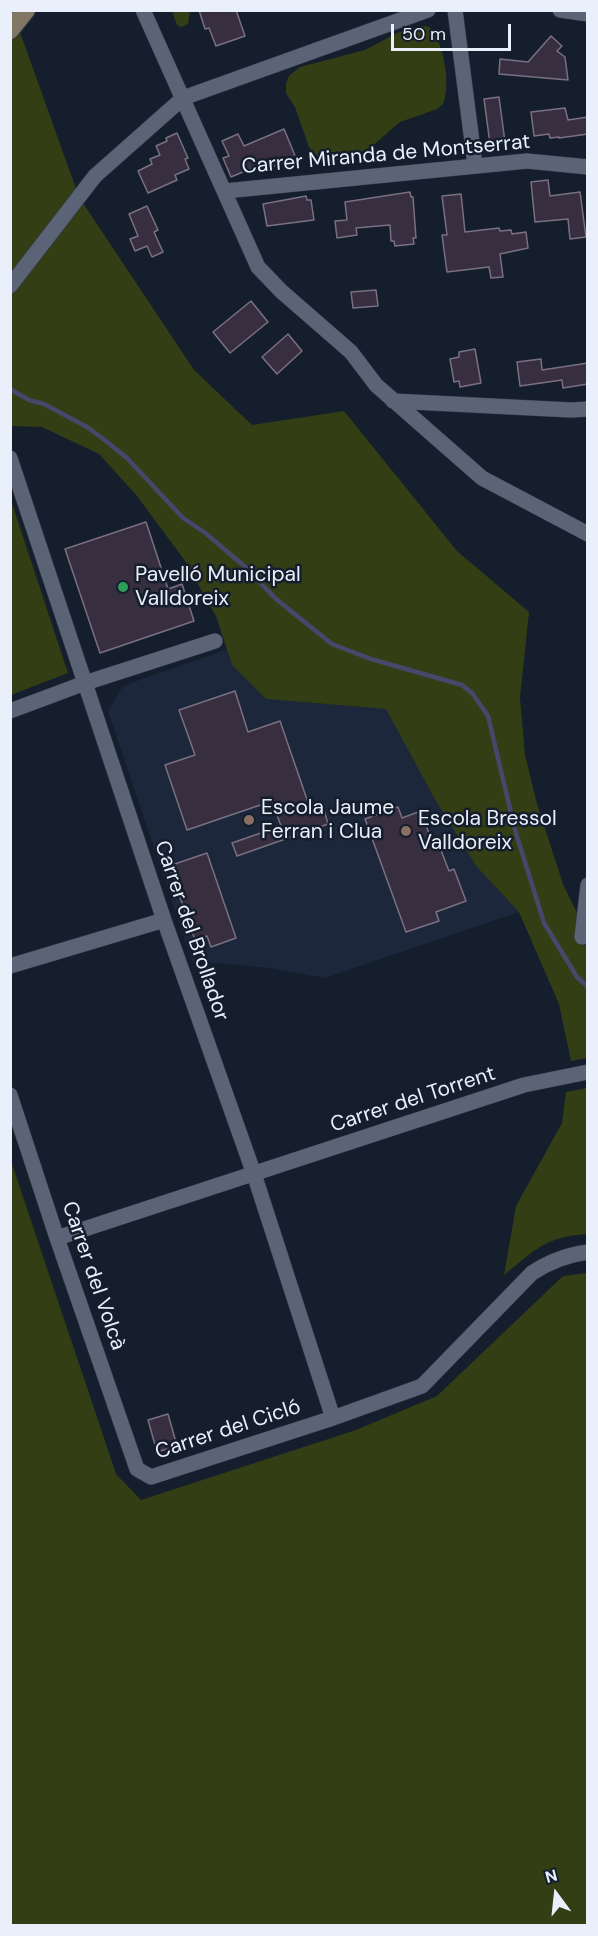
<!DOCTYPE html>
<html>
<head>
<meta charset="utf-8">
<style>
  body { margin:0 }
  #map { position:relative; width:598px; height:1936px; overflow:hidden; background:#151e2d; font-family:"DM Sans",sans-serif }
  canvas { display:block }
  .frame { position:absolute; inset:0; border:12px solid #eaf0fb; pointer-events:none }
  .north { position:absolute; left:526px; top:1864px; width:60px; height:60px; -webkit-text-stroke:4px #151e2d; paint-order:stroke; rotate:345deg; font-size:16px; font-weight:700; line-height:24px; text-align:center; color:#eaf0fb }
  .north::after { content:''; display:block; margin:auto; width:21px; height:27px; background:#eaf0fb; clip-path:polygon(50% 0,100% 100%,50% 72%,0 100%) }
  .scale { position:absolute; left:391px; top:24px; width:120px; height:27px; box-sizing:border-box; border:3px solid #eaf0fb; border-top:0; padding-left:8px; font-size:18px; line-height:21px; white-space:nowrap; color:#eaf0fb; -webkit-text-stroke:4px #151e2d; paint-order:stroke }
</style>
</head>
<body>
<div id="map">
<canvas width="598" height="1936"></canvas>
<div class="frame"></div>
<div class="north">N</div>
<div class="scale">50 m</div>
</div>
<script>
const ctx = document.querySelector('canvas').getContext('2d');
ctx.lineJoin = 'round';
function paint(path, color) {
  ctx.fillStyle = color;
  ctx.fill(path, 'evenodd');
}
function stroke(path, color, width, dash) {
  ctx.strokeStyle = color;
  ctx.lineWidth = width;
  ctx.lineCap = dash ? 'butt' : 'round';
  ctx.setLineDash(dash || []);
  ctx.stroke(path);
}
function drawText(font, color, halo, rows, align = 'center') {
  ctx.font = font + ' "DM Sans",sans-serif';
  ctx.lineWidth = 5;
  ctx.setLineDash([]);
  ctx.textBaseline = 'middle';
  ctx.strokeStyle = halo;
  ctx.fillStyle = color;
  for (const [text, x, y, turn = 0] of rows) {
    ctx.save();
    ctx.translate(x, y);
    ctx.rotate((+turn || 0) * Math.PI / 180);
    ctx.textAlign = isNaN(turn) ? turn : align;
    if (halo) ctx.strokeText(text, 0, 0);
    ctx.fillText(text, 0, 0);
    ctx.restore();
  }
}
const built = new Path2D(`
  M227,649L232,665L266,699L386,709L433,796L476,866L519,912L325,978L270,968L192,961L108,711L123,686Z`);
const green = new Path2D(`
  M12,10L79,197L194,370L252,425L344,411L457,551L529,612L520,698L525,755L537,804L563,884L587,934V1058L571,1061L559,1004L519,912L476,866L433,796L386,709L266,699L232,665L216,616L185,561L137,496L99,454L42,427L11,426Z
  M172,11H190L188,24L181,27L177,25Z
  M424,26L429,27C444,40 451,86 443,104L437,109L400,122L371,147L360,153L347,158L329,162L318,157L309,147L295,107L286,93V84L289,76L300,67L365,50L397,33Z
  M10,497L68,673L11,695H10Z
  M587,1088V1234C545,1237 535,1250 504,1275L516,1206L562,1123L566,1092Z
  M11,1161L116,1474L141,1500L356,1430L437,1396L563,1276L587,1273V1925H11Z`);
const stream = new Path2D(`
  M10,389L29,400L44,404L87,427L102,438L127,458L183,518L204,532L243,565L276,599L332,644L371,659L462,685L472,693L488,716L515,830L544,923L577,977L588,987`);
const building = new Path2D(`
  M199,10H236L245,36L216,46L209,28L205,29Z
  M551,36L562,46L557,51L565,57L568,80L499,74L500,59L528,62Z
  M499,97L505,142L490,144L484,99Z
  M565,108L568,120L588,117V134L559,138V137L550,138L549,134L534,136L531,112Z
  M284,129L296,158L267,169L264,163L231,177L223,158L229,156L222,141L238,134L244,146Z
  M177,133L188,158L185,159L189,169L175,175L177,180L148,193L138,171L152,164L150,159L160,155L156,146L167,141L166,138Z
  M548,180L550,196L580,192L586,237L570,239L568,219L535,222L531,182Z
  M410,192L411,197H413L416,238H413L414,244L395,246L394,241H391L390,225L356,228L357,235L337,238L335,221L347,220L345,202Z
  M461,194L465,232L499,228L500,231L511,230L512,234L526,232L528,248L500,254L503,277L491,278L489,267L447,272L442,235H447L442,196Z
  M306,196L307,200H311L314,220L267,226L263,204Z
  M147,206L158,230L154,232L163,252L152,257L147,246L135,251L130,239L138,236L129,214Z
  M376,290L378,306L353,308L351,292Z
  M251,301L268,322L230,353L213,332Z
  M288,334L302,351L277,374L262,357Z
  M475,349L481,383L460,387L459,381L454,382L450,359L459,357V352Z
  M541,359L542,370L588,363V384L563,388L562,380L520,386L517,362Z
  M146,522L168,589L182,584L194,621L100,653L65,549Z
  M235,691L248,732L280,721L312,814L324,810L328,824L237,856L232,843L281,826L272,801L187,830L165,765L195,755L179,710Z
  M398,807L402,818L421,811L432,842L437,840L449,871L454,869L466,901L436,912L439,921L406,932L365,819Z
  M207,853L236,938L211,947L207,936L195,940L169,866Z
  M168,1414L177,1446L157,1452L148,1420Z`);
const street = new Path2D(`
  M143,10L258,267L281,291L351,352L376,385L482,478L588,534
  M455,10L475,165
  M560,10L588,14
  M225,191L527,161L588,167
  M10,286L95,176L183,98L428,10
  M393,401L571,410L588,409
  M10,458L164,920L254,1174L333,1418
  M10,711L85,683L215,641
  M582,937L588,885
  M10,966L164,920
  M10,1095L57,1238L137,1469L151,1477L333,1418L422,1386L532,1273C550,1261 566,1255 588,1252
  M57,1238L524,1085L588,1072`);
const secondary = new Path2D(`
  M10,30L26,10`);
const markers = [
  [123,587,6,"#2e9e5b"],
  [249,820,6,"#8d6e63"],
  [406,831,6,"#8d6e63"]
];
const streetNames = [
  ["Carrer Miranda de Montserrat",386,155,-5],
  ["Carrer del Brollador",191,931,71],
  ["Carrer del Torrent",413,1100,-18],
  ["Carrer del Volcà",93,1276,71],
  ["Carrer del Cicló",228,1430,-18]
];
const poiNames = [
  ["Pavelló Municipal",135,575],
  ["Valldoreix",135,599],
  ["Escola Jaume",261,808],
  ["Ferran i Clua",261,832],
  ["Escola Bressol",418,819],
  ["Valldoreix",418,843]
];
paint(built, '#1c273c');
paint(green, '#343e14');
stroke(stream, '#46486b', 4.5);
paint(building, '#372e3f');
stroke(building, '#7a7083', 1.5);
stroke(street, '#363a48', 16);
stroke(secondary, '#363a48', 20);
stroke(street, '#5a6476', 15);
stroke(secondary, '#807865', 18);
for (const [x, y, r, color] of markers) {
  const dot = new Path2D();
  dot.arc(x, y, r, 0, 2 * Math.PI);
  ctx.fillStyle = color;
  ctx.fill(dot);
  stroke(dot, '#151e2d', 2);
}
drawText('21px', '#eaf0fb', '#151e2d', streetNames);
drawText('21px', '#eaf0fb', '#151e2d', poiNames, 'left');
</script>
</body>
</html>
